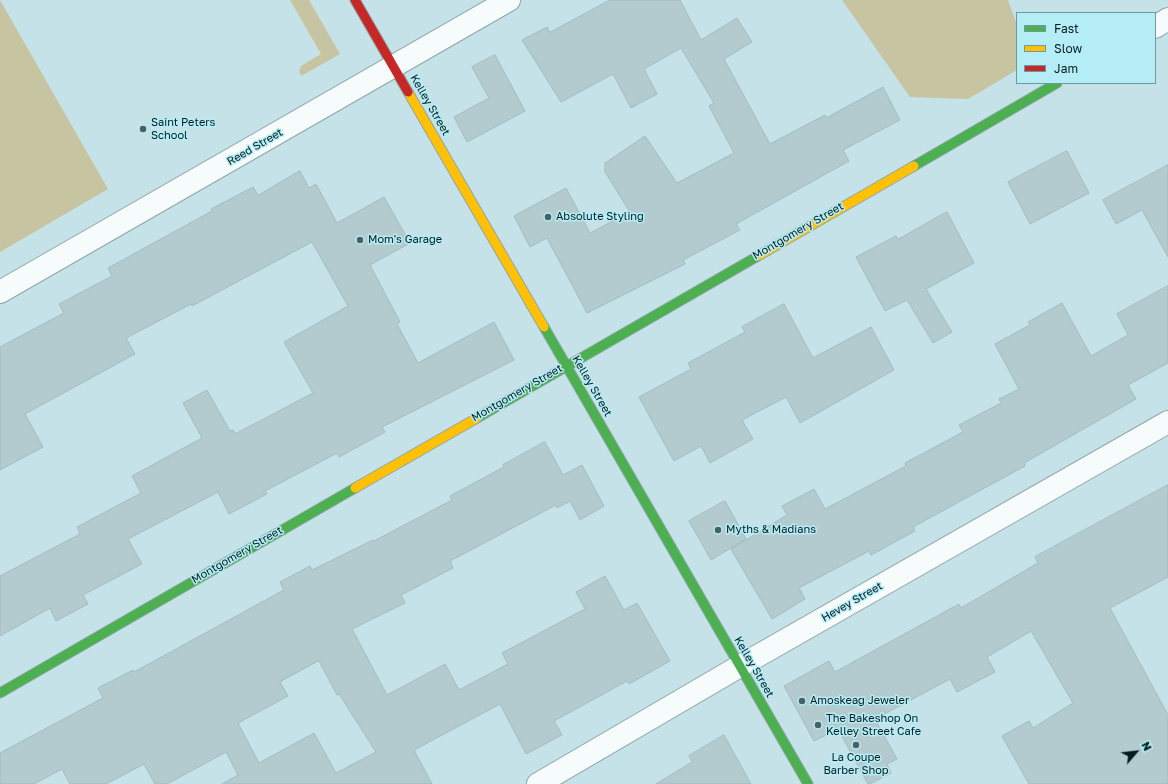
<!DOCTYPE html>
<html>
<head>
<meta charset="utf-8">
<style>
  body { margin:0 }
  #map { position:relative; width:1168px; height:784px; overflow:hidden; background:#c4e2e7; font-family:"Golos Text",sans-serif }
  canvas { display:block }
  .legend { position:absolute; left:1016px; top:12px; width:140px; height:72px; box-sizing:border-box; background:#b5edf6; border:1px solid #6f99a0; margin:0; padding:5px 7px; list-style:none; font-size:12px; color:#051c1f }
  .legend li { display:flex; align-items:center; gap:8px; height:20px }
  .legend b { width:20px; border:1px solid #6f99a0 }
  .north { position:absolute; left:1116px; top:732px; width:40px; height:40px; -webkit-text-stroke:3px #b5edf6; paint-order:stroke; rotate:62deg; font-size:11px; font-weight:700; line-height:16px; text-align:center; color:#051c1f }
  .north::after { content:''; display:block; margin:auto; width:14px; height:18px; background:#051c1f; clip-path:polygon(50% 0,100% 100%,50% 72%,0 100%) }
</style>
</head>
<body>
<div id="map">
<canvas width="1168" height="784"></canvas>
<ul class="legend">
<li><b style="height:5px;background:#4caf50"></b>Fast</li>
<li><b style="height:5px;background:#ffc107"></b>Slow</li>
<li><b style="height:5px;background:#c62828"></b>Jam</li>
</ul>
<div class="north">N</div>
</div>
<script>
const ctx = document.querySelector('canvas').getContext('2d');
ctx.lineJoin = 'round';
function paint(path, color) {
  ctx.fillStyle = color;
  ctx.fill(path, 'evenodd');
}
function stroke(path, color, width, dash) {
  ctx.strokeStyle = color;
  ctx.lineWidth = width;
  ctx.lineCap = dash ? 'butt' : 'round';
  ctx.setLineDash(dash || []);
  ctx.stroke(path);
}
function drawText(font, color, halo, rows, align = 'center') {
  ctx.font = font + ' "Golos Text",sans-serif';
  ctx.lineWidth = 3;
  ctx.setLineDash([]);
  ctx.textBaseline = 'middle';
  ctx.strokeStyle = halo;
  ctx.fillStyle = color;
  for (const [text, x, y, turn = 0] of rows) {
    ctx.save();
    ctx.translate(x, y);
    ctx.rotate((+turn || 0) * Math.PI / 180);
    ctx.textAlign = isNaN(turn) ? turn : align;
    if (halo) ctx.strokeText(text, 0, 0);
    ctx.fillText(text, 0, 0);
    ctx.restore();
  }
}
const green = new Path2D(`
  M0,0L108,189L0,252Z
  M290,0H309L340,54L301,76L299,71L301,66L321,54Z
  M842,0H1008L1017,25V70L968,99L910,97Z`);
const building = new Path2D(`
  M610,0H680L701,40L737,18L752,42L724,59L770,144L825,115L826,118L883,87L900,120L843,150L849,161L736,224L740,230L683,260L685,264L587,313L547,238L530,247L514,216L566,188L590,233L630,212L605,172V163L645,136L677,183L734,153L709,106L714,103L681,48L644,69L657,94L631,108L613,74L561,102L522,40L547,27L550,32Z
  M495,55L525,111L467,142L454,117L489,98L472,67Z
  M1067,151L1089,193L1030,224L1008,182Z
  M1168,165V257L1142,210L1116,224L1103,200Z
  M300,171L309,188L316,184L337,223L384,197L410,243L370,265L400,322L397,324L418,363L494,322L514,360L382,427L385,432L339,457L337,453L265,491L267,494L229,514L218,492L128,539L142,564L83,595L88,604L56,621L50,608L0,636V576L80,534L77,527L141,493L132,476L202,438L183,403L207,390L230,431L233,430L235,434L313,393L284,342L348,306L312,242L192,306L191,304L126,338L135,354L25,414L43,447L0,470V347L64,313L59,304L112,276L108,268L212,211L211,209L253,187L258,195Z
  M947,212L974,263L926,289L952,332L933,343L907,300L885,311L856,257L896,236L898,239Z
  M1168,286V363L1128,385L1136,399L1024,463L1025,466L913,527L915,531L871,555L869,551L799,588L805,599L772,619L731,549L787,515L782,506L814,489L825,509L906,466L905,463L963,432L959,425L1001,403L999,399L1019,389L995,344L1030,325L1028,322L1062,303L1091,356L1128,335L1117,314Z
  M784,304L813,358L871,327L894,370L800,423L786,397L742,420L753,439L710,463L701,446L674,461L639,397L691,369L688,363L745,332L742,327Z
  M545,442L563,475L582,465L604,506L580,520L570,501L557,508L556,505L450,561L453,568L401,595L405,603L352,629L387,695L445,664L459,690L508,664L502,653L585,609L576,592L605,576L624,610L637,603L670,661L629,684L627,681L554,721L562,735L526,754L500,704L414,750L432,784H222L238,775L226,752L167,784H155L144,764L106,784H70L62,769L34,784H0V753L103,698L98,688L133,670L134,672L284,590L280,582L310,566L312,570L373,540L374,541L452,500L450,496L504,467L503,465ZM319,661L337,695L339,694L376,752L336,773L314,733L259,763L238,723L288,696L280,682Z
  M1168,485V577L1110,608L1168,715V784H1029L1002,736L1029,721L1033,728L1073,703L1031,631L987,657L995,672L957,692L950,679L875,719L897,759L887,764L891,773L870,784H868L838,729L814,741L784,686L829,661L835,672L959,604L961,608L1038,563L1035,557Z
  M725,501L746,539L711,560L689,521Z
  M724,735L751,784H656L692,762L689,756Z`);
const street = new Path2D(`
  M1155,27L1168,19
  M0,292L509,0
  M538,784L740,666L1168,422`);
const fast = new Path2D(`
  M914,166L1057,83
  M544,327L808,784
  M477,418L758,256
  M0,693L355,488`);
const slow = new Path2D(`
  M408,92L544,327
  M758,256L914,166
  M355,488L477,418`);
const jam = new Path2D(`
  M355,0L408,92`);
const markers = [
  [143,129,4,"#486165"],
  [548,217,4,"#486165"],
  [360,240,4,"#486165"],
  [718,530,4,"#486165"],
  [802,701,4,"#486165"],
  [818,725,4,"#486165"],
  [856,745,4,"#486165"]
];
const streetNames = [
  ["Kelley Street",430,105,60],
  ["Reed Street",255,147,-30],
  ["Montgomery Street",798,231,-30],
  ["Kelley Street",592,386,60],
  ["Montgomery Street",517,393,-30],
  ["Montgomery Street",237,555,-30],
  ["Hevey Street",852,602,-30],
  ["Kelley Street",754,667,60]
];
const poiNames = [
  ["Saint Peters",151,123],
  ["School",151,136],
  ["Absolute Styling",556,217],
  ["Mom's Garage",368,240],
  ["Myths & Madians",726,530],
  ["Amoskeag Jeweler",810,701],
  ["The Bakeshop On",826,719],
  ["Kelley Street Cafe",826,732],
  ["La Coupe",856,758,"center"],
  ["Barber Shop",856,771,"center"]
];
paint(green, '#c7c5a1');
paint(building, '#b3cbcf');
stroke(building, '#a3bbbf', 1);
stroke(street, '#8ea6a9', 24);
stroke(fast, '#8ea6a9', 11);
stroke(slow, '#8ea6a9', 11);
stroke(jam, '#8ea6a9', 11);
stroke(street, '#f6fbfb', 22);
stroke(fast, '#4caf50', 9);
stroke(slow, '#ffc107', 9);
stroke(jam, '#c62828', 9);
for (const [x, y, r, color] of markers) {
  const dot = new Path2D();
  dot.arc(x, y, r, 0, 2 * Math.PI);
  ctx.fillStyle = color;
  ctx.fill(dot);
  stroke(dot, '#b5edf6', 1.5);
}
drawText('11px', '#051c1f', '#b5edf6', streetNames);
drawText('11px', '#051c1f', '#b5edf6', poiNames, 'left');
</script>
</body>
</html>
